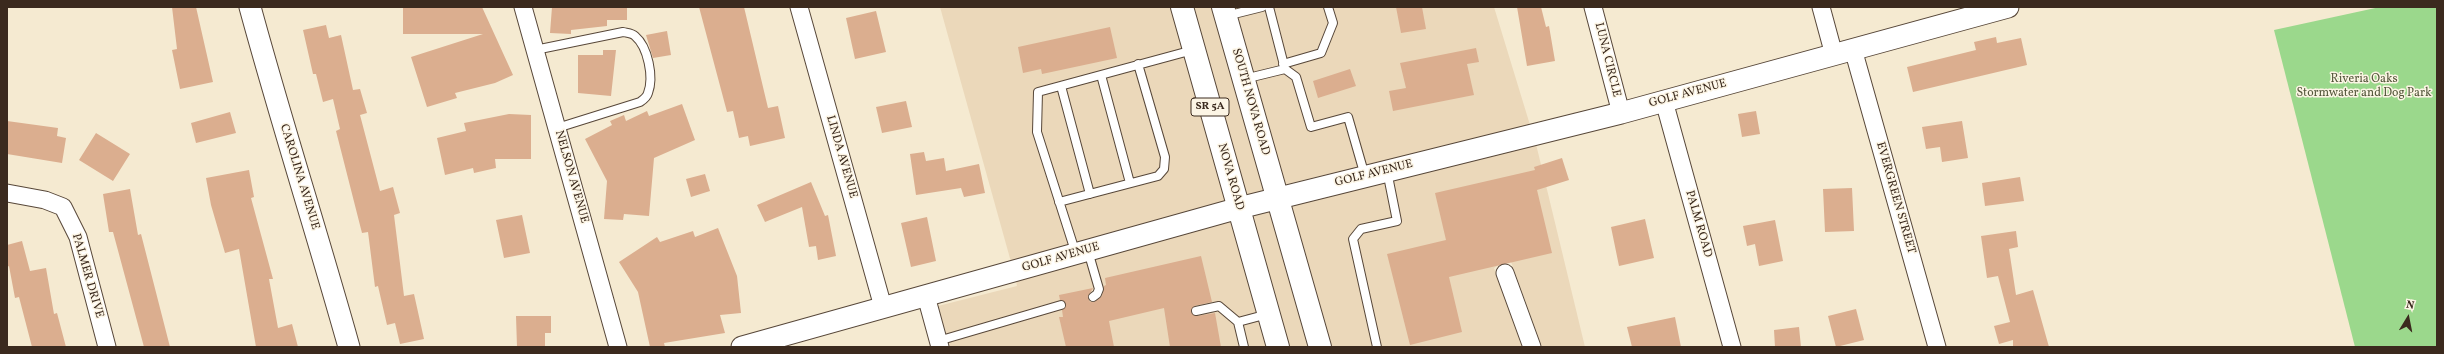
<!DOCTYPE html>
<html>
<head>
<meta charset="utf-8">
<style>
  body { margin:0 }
  #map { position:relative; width:2444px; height:354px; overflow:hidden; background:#f5ead1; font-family:Vollkorn,serif }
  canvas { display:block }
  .frame { position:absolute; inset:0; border:8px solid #3b2a1e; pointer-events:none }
  .north { position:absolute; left:2388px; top:298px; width:40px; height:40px; -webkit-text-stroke:3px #fcf5e5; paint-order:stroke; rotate:10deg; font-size:11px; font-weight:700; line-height:16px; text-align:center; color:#3b2a1e }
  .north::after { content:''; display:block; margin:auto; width:14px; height:18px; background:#3b2a1e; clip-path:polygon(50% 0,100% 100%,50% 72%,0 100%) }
</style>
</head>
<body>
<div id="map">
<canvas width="2444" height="354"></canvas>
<div class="frame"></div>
<div class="north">N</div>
</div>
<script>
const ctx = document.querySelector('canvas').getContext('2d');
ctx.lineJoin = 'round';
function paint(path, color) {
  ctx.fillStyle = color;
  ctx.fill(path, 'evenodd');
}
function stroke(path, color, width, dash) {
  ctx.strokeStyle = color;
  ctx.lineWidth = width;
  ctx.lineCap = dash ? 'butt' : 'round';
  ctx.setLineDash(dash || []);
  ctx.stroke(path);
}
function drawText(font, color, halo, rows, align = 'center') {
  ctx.font = font + ' Vollkorn,serif';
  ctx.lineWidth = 3;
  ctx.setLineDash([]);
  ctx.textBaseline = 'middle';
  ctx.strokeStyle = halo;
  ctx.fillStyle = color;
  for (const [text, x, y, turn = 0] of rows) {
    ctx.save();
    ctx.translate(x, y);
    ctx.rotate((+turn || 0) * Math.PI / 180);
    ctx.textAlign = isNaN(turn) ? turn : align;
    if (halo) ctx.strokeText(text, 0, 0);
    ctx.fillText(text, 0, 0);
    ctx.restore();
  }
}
const built = new Path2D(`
  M940,7H1172L1227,201L1011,262Z
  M1191,7H1214L1266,190L1245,196Z
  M1233,7H1494L1530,125L1283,185Z
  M1536,144L1585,347H1542L1510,259L1494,268L1522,347H1329L1289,205Z
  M1271,209L1310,347H1288L1250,215Z
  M1233,219L1269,347H950L938,306L1017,286L1016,281Z`);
const green = new Path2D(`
  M2380,7H2437V347H2355L2274,30Z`);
const building = new Path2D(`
  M172,7H196L213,82L180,89L172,50L177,49Z
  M403,7H482L513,75L495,83L455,93L457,98L427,107L411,57L483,34H403Z
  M552,7H627V20H607V26L571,30V34L550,33Z
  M699,7H744L768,108L778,106L785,138L750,146L748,136L739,138L733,111L727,112Z
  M1396,7H1422L1426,29L1401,33Z
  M1517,7H1541L1546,27L1549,26L1555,61L1527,66Z
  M876,11L886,52L855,59L846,18Z
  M326,25L329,38L341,35L353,90L360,89L367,113L360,115L380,191L393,187L400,213L394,215L404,296L414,294L424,339L400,344L395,323L387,325L378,286L375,287L368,232L362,233L336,131L340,129L333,99L323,102L316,74H313L303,30Z
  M1110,27L1117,58L1042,74L1041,69L1023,73L1018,47Z
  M667,31L671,55L653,58L646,35Z
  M1996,37L1997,43L2021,38L2027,65L1913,92L1907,67L1976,50L1974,42Z
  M1476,48L1479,62L1467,64L1474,95L1393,111L1389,91L1406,88L1400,63Z
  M603,50H616L611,96L578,93V55H603Z
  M1350,69L1356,86L1318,98L1313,81Z
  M906,101L912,127L882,133L876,107Z
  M682,104L695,140L654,158L649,216L624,214L623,220L604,219L607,181L585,139L612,125L610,121L624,115L626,121L647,111L649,116Z
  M1756,111L1760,134L1742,137L1738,114Z
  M230,112L236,133L196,143L191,123Z
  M509,114L531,115V159H495L496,168L474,173L473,168L445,175L437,138L466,131L464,123Z
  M7,121L58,128L57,136L66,138L62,163L7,154Z
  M1962,121L1968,158L1942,162L1940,147L1926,149L1922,127Z
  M96,133L130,154L113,181L79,160Z
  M924,152L926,161L944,158L946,171L979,164L985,193L964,197L961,188L916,195L910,154Z
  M1562,158L1569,180L1537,190L1552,253L1449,277L1462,332L1410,345L1387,254L1446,240L1435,193L1535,170L1534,167Z
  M249,170L254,197L251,198L273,279H269L278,328L292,324L298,347H256L239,249L225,253L211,205L206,178Z
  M705,174L710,191L691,197L686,179Z
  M2020,177L2024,201L1985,206L1982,183Z
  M811,182L825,216L828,215L836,256L818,260L816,246L809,247L802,207L765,222L757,205Z
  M1852,188L1854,231L1825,232L1823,189Z
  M130,189L138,235L141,234L170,347H144L113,232H109L103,194Z
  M522,215L530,253L504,258L496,220Z
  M927,217L936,261L911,267L901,223Z
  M1645,219L1654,258L1619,266L1611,227Z
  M1775,220L1783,261L1759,266L1755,244L1747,246L1743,226Z
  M718,228L737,276L741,313L720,315L725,333L664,343L665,347H650L638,292L619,262L657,237L660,242L693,231L695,237Z
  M2016,231L2018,247L2009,249L2016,295L2033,290L2049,347H2013V340L1999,344L1994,326L2010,322L1998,276L1987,278L1981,236Z
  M22,241L30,271L46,268L54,314L57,313L66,347H32L19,297L15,298L9,266L7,267V245Z
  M1201,256L1212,302L1194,306L1191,312L1197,316L1215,313L1221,347H1170L1164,308L1109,321L1114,347H1066L1059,317H1063L1062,310L1066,304L1060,300L1059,295L1093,288L1088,297L1090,302H1094L1102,296L1104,286L1106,285L1105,278Z
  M1856,309L1864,340L1836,347L1828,316Z
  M516,316H551V333H545V347H517Z
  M1675,317L1681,347H1632L1627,327Z
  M1799,327L1801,347H1775L1774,330Z`);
const service = new Path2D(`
  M1226,16L1262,7
  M535,50L623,32C627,33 632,33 635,36C648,47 654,77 648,93C647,97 643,100 640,102L557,128
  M1283,64L1321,53L1333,23L1328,7
  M1285,69L1296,77L1311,127L1348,117L1365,176
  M1101,75L1130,183
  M1244,79L1285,69L1269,7
  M1061,86L1090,194
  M1059,202L1158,176L1164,169L1165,157L1138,64
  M1088,251L1099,289L1097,294L1093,297
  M1076,254L1037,132L1038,92L1193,50
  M1196,311L1219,306L1238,322
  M938,341L1061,305
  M1244,347L1238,322L1268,314
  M1377,347L1353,239L1361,229L1397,221L1387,171`);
const minor = new Path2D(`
  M523,7L618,347
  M799,7L883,307
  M1593,7L1621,113
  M1821,7L1834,55
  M1853,49L1937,347
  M1664,101L1732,347
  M7,193L45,200L63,207L78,237L107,347
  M1505,273L1532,347
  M926,296L940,347`);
const tertiary = new Path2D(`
  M250,7C281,121 317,233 349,347
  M742,347L1239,208L1621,113L2008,7`);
const primary = new Path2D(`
  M1182,7L1278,347
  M1223,7L1320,347`);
const shields = [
  [1210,107,38]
];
const shieldNames = [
  ["SR 5A",1210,107]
];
const streetNames = [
  ["LUNA CIRCLE",1607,60,76],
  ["GOLF AVENUE",1688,94,-15],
  ["SOUTH NOVA ROAD",1250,102,74],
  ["LINDA AVENUE",841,157,74],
  ["GOLF AVENUE",1374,174,-14],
  ["CAROLINA AVENUE",299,177,73],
  ["NELSON AVENUE",571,177,74],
  ["NOVA ROAD",1230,177,74],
  ["EVERGREEN STREET",1895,198,74],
  ["PALM ROAD",1698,224,74],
  ["GOLF AVENUE",1061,258,-16],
  ["PALMER DRIVE",87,276,74]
];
const parkNames = [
  ["Riveria Oaks",2364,80],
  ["Stormwater and Dog Park",2364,94]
];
paint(built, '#ebd8ba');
paint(green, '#9bd88c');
paint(building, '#dbae8f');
stroke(service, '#574739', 10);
stroke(minor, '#574739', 19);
stroke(tertiary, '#574739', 23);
stroke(primary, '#574739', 24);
stroke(service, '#fff', 8);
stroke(minor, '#fff', 17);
stroke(tertiary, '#fff', 21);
stroke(primary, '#fff', 22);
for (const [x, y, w] of shields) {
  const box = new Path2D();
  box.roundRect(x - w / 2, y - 9, w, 18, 3);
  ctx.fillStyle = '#fcf5e5';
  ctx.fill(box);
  stroke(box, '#3b2a1e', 1);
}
drawText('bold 11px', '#3b2a1e', null, shieldNames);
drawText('12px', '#3b2a1e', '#fcf5e5', streetNames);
drawText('12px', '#53563a', '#fcf5e5', parkNames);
</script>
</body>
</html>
